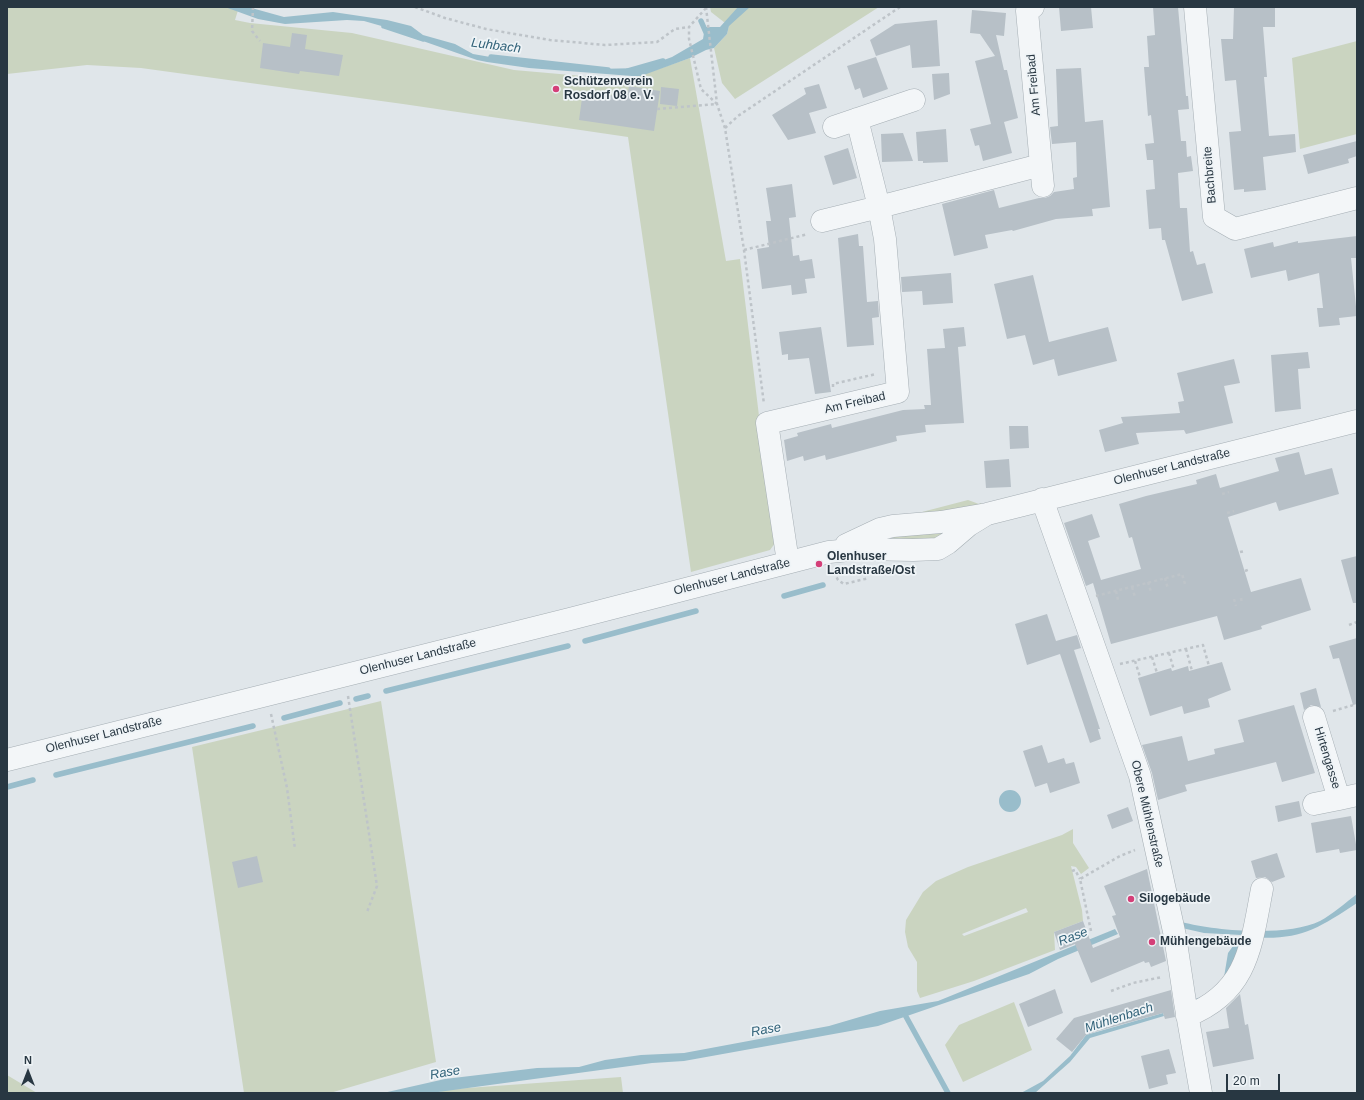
<!DOCTYPE html>
<html>
<head>
<meta charset="utf-8">
<style>
  body { margin:0 }
  #map { position:relative; width:1364px; height:1100px; overflow:hidden; background:#e0e6ea; font-family:Arial,sans-serif }
  canvas { display:block }
  .frame { position:absolute; inset:0; border:8px solid #283742; pointer-events:none }
  .north { position:absolute; left:8px; top:1052px; width:40px; height:40px; -webkit-text-stroke:3px #eff4f7; paint-order:stroke; rotate:0deg; font-size:11px; font-weight:700; line-height:16px; text-align:center; color:#283742 }
  .north::after { content:''; display:block; margin:auto; width:14px; height:18px; background:#283742; clip-path:polygon(50% 0,100% 100%,50% 72%,0 100%) }
  .scale { position:absolute; left:1226px; top:1074px; width:54px; height:18px; box-sizing:border-box; border:2px solid #283742; border-top:0; padding-left:5px; font-size:12px; line-height:14px; white-space:nowrap; color:#283742; -webkit-text-stroke:3px #eff4f7; paint-order:stroke }
</style>
</head>
<body>
<div id="map">
<canvas width="1364" height="1100"></canvas>
<div class="frame"></div>
<div class="north">N</div>
<div class="scale">20 m</div>
</div>
<script>
const ctx = document.querySelector('canvas').getContext('2d');
ctx.lineJoin = 'round';
function paint(path, color) {
  ctx.fillStyle = color;
  ctx.fill(path, 'evenodd');
}
function stroke(path, color, width, dash) {
  ctx.strokeStyle = color;
  ctx.lineWidth = width;
  ctx.lineCap = dash ? 'butt' : 'round';
  ctx.setLineDash(dash || []);
  ctx.stroke(path);
}
function drawText(font, color, halo, rows, align = 'center') {
  ctx.font = font + ' Arial,sans-serif';
  ctx.lineWidth = 3.5;
  ctx.setLineDash([]);
  ctx.textBaseline = 'middle';
  ctx.strokeStyle = halo;
  ctx.fillStyle = color;
  for (const [text, x, y, turn = 0] of rows) {
    ctx.save();
    ctx.translate(x, y);
    ctx.rotate((+turn || 0) * Math.PI / 180);
    ctx.textAlign = isNaN(turn) ? turn : align;
    if (halo) ctx.strokeText(text, 0, 0);
    ctx.fillText(text, 0, 0);
    ctx.restore();
  }
}
const green = new Path2D(`
  M7,7H239L235,20L250,23L352,33L514,70L605,78L636,77L690,58L726,261L740,259L759,416L778,539L770,550L691,572L628,137L403,104L141,68L87,65L7,74Z
  M710,7H879L735,99L722,83L714,48L727,34L729,26L711,12Z
  M1357,41V134L1300,149L1292,58Z
  M968,500L979,504L981,503L982,508L895,519Z
  M954,525L929,545L874,537Z
  M381,701L436,1062L330,1093H244L192,747Z
  M1073,829V843L1089,868L1081,874L1076,867L1071,866L1082,910L1083,921L1054,932L1055,950L974,981L920,998L917,991V962L908,947L905,932L906,920L923,892L936,881L968,867L1062,835ZM1026,908L1028,912L964,936L962,934Z
  M1014,1002L1032,1050L963,1082L945,1045L959,1025Z
  M7,1075L37,1093H7Z
  M621,1077L623,1093H431L453,1089Z`);
const water = new Path2D(`
  M225,7H248L284,17L333,12L387,20L411,26L423,35L455,44L473,54L525,63L594,69L642,68L672,57L703,39L705,27H720L738,7H750L729,26L727,34L714,48L706,50L690,58L641,76H632L529,68L487,62L477,60L420,40L413,35L364,21L347,20L285,24L258,19Z
  M999 801a11 11 0 1 1 22 0a11 11 0 1 1-22 0Z
  M1357,894V903C1316,930 1299,941 1248,937L1227,978L1207,999L1189,1001L1201,997L1216,988L1224,977L1228,953L1241,935L1204,933L1182,928V922C1215,931 1288,937 1320,921C1333,914 1345,903 1357,894Z
  M1115,929L1118,934L1058,959L1029,974L878,1026L684,1061L652,1063L431,1093H383L445,1079L537,1068L579,1067L605,1060L641,1055L684,1053L829,1026L880,1011L938,1001Z
  M1163,1013L1164,1016L1090,1038L1070,1062L1035,1093H1021L1043,1081L1070,1056L1086,1035Z`);
const stream = new Path2D(`
  M701,21L708,37
  M384,26L423,39
  M491,57L608,70
  M628,71L663,61
  M784,596L823,585
  M585,641L696,611
  M386,691L568,646
  M356,699L368,696
  M284,718L340,703
  M56,775L253,726
  M7,787L33,780
  M904,1013L948,1093`);
const building = new Path2D(`
  M1059,7H1091L1093,28L1061,31Z
  M1153,7H1178L1186,96H1188L1189,109L1178,110L1181,141H1186L1187,157L1191,156L1193,171L1178,173L1180,208H1187L1190,252L1193,251L1197,265L1205,263L1213,293L1182,301L1165,240H1162L1161,228L1149,229L1146,190L1155,189L1153,160H1147L1145,144L1154,143L1151,115L1148,116L1144,67H1149L1147,36L1155,35Z
  M1234,7H1275V27H1263L1267,77H1264L1269,136L1295,134L1296,152L1263,157L1266,190L1244,192V189L1234,190L1229,132L1241,131L1236,80L1225,81L1221,39H1233Z
  M972,10L1006,13L1004,36L996,35L1004,70H1007L1018,118L1004,122L1012,153L983,161L979,145L975,146L970,129L991,124L975,61L995,56L980,34L970,33Z
  M937,20L940,66L912,68L910,45L876,56L870,40L895,24Z
  M292,33L307,35L305,49L343,55L339,76L300,71L299,74L260,68L263,43L290,47Z
  M876,57L888,89L863,98L860,88L855,90L847,66Z
  M1081,68L1085,122L1103,120L1110,207L1092,209L1093,216L1056,219L1013,231L1012,230L985,235L988,248L954,256L942,204L994,190L999,208L1039,198H1045L1050,196L1054,192L1074,189L1073,178L1077,177L1076,142L1052,144L1050,127L1058,126L1056,69Z
  M949,73L950,94L934,100L932,74Z
  M819,84L827,108L809,113L816,133L788,140L772,115L806,94L804,88Z
  M629,86L660,91L654,131L579,120L583,91L627,98Z
  M661,87L679,89L677,106L660,104Z
  M946,129L948,162L923,163V161H918L916,132Z
  M903,133L913,161L882,162L881,134Z
  M1357,141V156L1348,159L1349,163L1308,174L1303,155Z
  M848,148L857,178L833,185L824,156Z
  M792,184L796,217L789,218L793,256L799,255L800,261L812,259L815,278L805,279L807,293L792,295L791,285L762,289L757,249L769,247L766,221H771L766,188Z
  M858,234L859,246H863L867,302L878,301L879,317L872,318L874,345L847,347L838,238Z
  M1357,236V258H1351L1357,316L1339,318L1340,325L1319,327L1317,308H1323L1319,273L1288,281L1286,270L1251,278L1244,249L1273,242L1274,247L1298,241V243Z
  M951,273L953,303L923,305L922,291L902,292L901,277Z
  M1033,275L1049,342L1108,327L1117,361L1058,376L1054,359L1033,365L1025,335L1007,339L994,284Z
  M821,327L831,392L815,394L809,358L788,360V354L782,355L779,332Z
  M964,327L966,346L958,347L964,423L925,425L926,432L896,436L897,441L826,460L825,455L804,461L803,456L787,461L784,440L798,436L797,433L831,424L832,428L903,410L925,409L924,405H931L927,349L945,348L943,329Z
  M1308,352L1310,368L1298,369L1301,409L1275,412L1271,355Z
  M1234,359L1240,383L1224,386L1233,423L1186,434L1184,430L1136,433L1139,444L1105,452L1099,430L1123,423L1121,417L1180,413L1178,402L1184,401L1177,373Z
  M1009,426H1028L1029,448L1010,449Z
  M1299,452L1305,475L1332,468L1339,494L1279,511L1276,502L1228,517L1251,592L1301,578L1311,610L1261,626L1262,629L1224,640L1217,616L1111,644L1093,583L1086,586L1064,523L1092,514L1100,537L1088,541L1101,580L1141,569L1132,537L1129,538L1119,504L1146,496L1197,484L1196,480L1216,474L1220,488L1279,471L1275,458Z
  M1009,459L1011,487L986,488L984,461Z
  M1357,556V603H1353L1341,560Z
  M1047,614L1056,641L1077,635L1081,648L1074,650L1100,729H1098L1101,739L1090,743L1060,654L1027,665L1015,624Z
  M1357,638V704L1353,705L1339,658L1333,659L1329,646Z
  M1222,662L1231,690L1208,699L1210,707L1184,714L1182,706L1150,716L1138,678L1171,668L1172,671L1188,666L1189,671Z
  M1316,688L1321,707L1311,705L1304,710L1300,693Z
  M1294,705L1315,773L1282,782L1276,762L1185,785L1187,791L1158,800L1152,773L1142,745L1182,736L1188,761L1215,754L1214,749L1244,742L1238,720Z
  M1042,745L1048,763L1064,758L1066,764L1074,762L1080,783L1050,793L1047,783L1035,787L1023,751Z
  M1299,801L1302,816L1278,822L1275,806Z
  M1128,807L1133,821L1112,829L1107,815Z
  M1351,816L1357,850L1340,853L1339,849L1316,853L1311,823Z
  M1277,853L1285,877L1272,882L1265,877L1256,878L1251,861Z
  M257,856L263,882L238,888L232,862Z
  M1147,869L1166,961L1151,967L1149,962L1145,963L1144,961L1091,983L1075,944L1060,950L1054,932L1083,921L1093,948L1120,937L1112,916L1116,915L1104,886Z
  M1055,989L1063,1013L1028,1027L1019,1004Z
  M1171,990L1175,1017L1165,1019L1163,1013L1098,1031L1086,1035L1072,1052L1056,1039L1074,1018Z
  M1240,994L1245,1025L1248,1024L1254,1059L1213,1067L1206,1032L1229,1028L1226,1008Z
  M1169,1049L1176,1073L1166,1075L1168,1084L1149,1089L1141,1056Z`);
const path = new Path2D(`
  M253,7L252,31L260,41
  M415,7L445,18L486,29L550,40L605,45L657,42L675,29L689,27
  M706,7L717,104L725,128L744,250L764,404
  M706,8L689,27V39L701,89L717,104
  M657,109L717,104
  M725,128L738,116L900,7
  M744,250L808,234
  M833,387V384L876,374
  M1222,494L1229,492
  M1227,513L1234,511
  M1240,552L1245,551
  M1245,571L1250,569
  M834,572L838,580L844,584L869,578
  M1165,578L1168,589
  M1148,582L1151,592
  M1132,587L1135,597
  M1116,591L1118,600
  M1096,596L1182,574L1185,584
  M1241,598L1242,604
  M1234,599L1236,606
  M1349,625L1357,622
  M1186,649L1192,671
  M1169,653L1174,670
  M1152,657L1157,673
  M1135,661L1140,677
  M1120,664L1203,645L1209,666
  M348,696L377,886L367,912
  M1333,711L1357,704
  M271,714L287,788L295,849
  M1072,871L1075,870L1080,879
  M1091,931L1080,879L1120,856L1135,850
  M1111,991L1133,983L1162,977`);
const minor = new Path2D(`
  M1195,7L1214,217L1235,229L1357,198
  M834,127L914,100
  M1041,165L1043,186
  M822,221L879,207L857,119
  M1042,499L1140,776L1175,936L1185,1002L1201,1093
  M846,545L880,529L893,526L941,522L987,514L1357,421
  M788,562L767,423L898,392L885,239L879,207L1041,165L1027,11L1033,7
  M1314,717L1339,799L1357,795
  M7,760L570,619L829,552L860,549L913,550L938,549L948,543L969,525L987,514
  M1314,804L1339,799
  M1187,1016C1248,992 1251,946 1262,889`);
const markers = [
  [556,89,4,"#d43f78"],
  [819,564,4,"#d43f78"],
  [1131,899,4,"#d43f78"],
  [1152,942,4,"#d43f78"]
];
const poiNames = [
  ["Schützenverein",564,82],
  ["Rosdorf 08 e. V.",564,96],
  ["Olenhuser",827,557],
  ["Landstraße/Ost",827,571],
  ["Silogebäude",1139,899],
  ["Mühlengebäude",1160,942]
];
const streetNames = [
  ["Am Freibad",1034,85,-95],
  ["Bachbreite",1210,175,-95],
  ["Am Freibad",855,403,-13],
  ["Olenhuser Landstraße",1172,467,-14],
  ["Olenhuser Landstraße",732,577,-14],
  ["Olenhuser Landstraße",418,657,-14],
  ["Olenhuser Landstraße",104,735,-14],
  ["Hirtengasse",1327,758,73],
  ["Obere Mühlenstraße",1147,814,77]
];
const waterNames = [
  ["Luhbach",496,46,7],
  ["Rase",1073,937,-21],
  ["Mühlenbach",1119,1018,-18],
  ["Rase",766,1030,-10],
  ["Rase",445,1073,-10]
];
paint(green, '#cad4c0');
paint(water, '#99bdcb');
stroke(stream, '#99bdcb', 5.5);
paint(building, '#b7c0c7');
stroke(minor, '#a5aeb4', 23);
stroke(path, '#bec4c9', 2.5, [3, 3]);
stroke(minor, '#f3f6f8', 22);
for (const [x, y, r, color] of markers) {
  const dot = new Path2D();
  dot.arc(x, y, r, 0, 2 * Math.PI);
  ctx.fillStyle = color;
  ctx.fill(dot);
  stroke(dot, '#eff4f7', 1.5);
}
drawText('bold 12px', '#283742', '#eff4f7', poiNames, 'left');
drawText('12px', '#283742', '#eff4f7', streetNames);
drawText('italic 13px', '#306178', '#eff4f7', waterNames);
</script>
</body>
</html>
